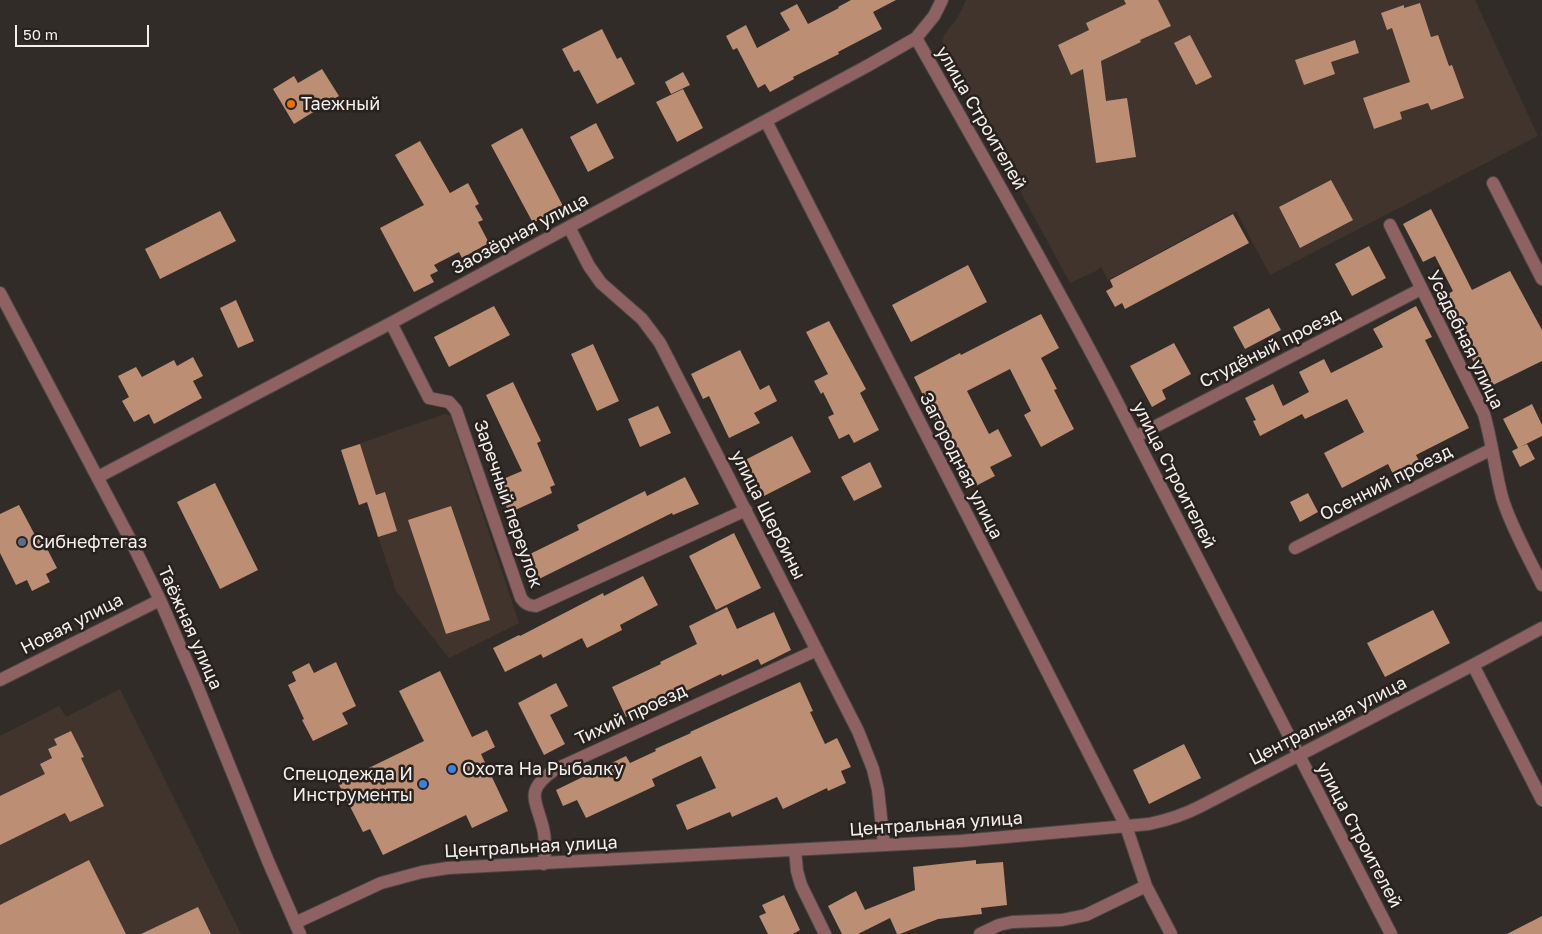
<!DOCTYPE html>
<html>
<head>
<meta charset="utf-8">
<style>
  body { margin:0 }
  #map { position:relative; width:1542px; height:934px; overflow:hidden; background:#322c28; font-family:"Golos Text",sans-serif }
  canvas { display:block }
  .scale { position:absolute; left:15px; top:25px; width:134px; height:22px; box-sizing:border-box; border:2px solid #f3efec; border-top:0; padding-left:6px; font-size:15px; line-height:18px; white-space:nowrap; color:#f3efec; -webkit-text-stroke:4px #28221f; paint-order:stroke }
</style>
</head>
<body>
<div id="map">
<canvas width="1542" height="934"></canvas>
<div class="scale">50 m</div>
</div>
<script>
const ctx = document.querySelector('canvas').getContext('2d');
ctx.lineJoin = 'round';
function paint(path, color) {
  ctx.fillStyle = color;
  ctx.fill(path, 'evenodd');
}
function stroke(path, color, width, dash) {
  ctx.strokeStyle = color;
  ctx.lineWidth = width;
  ctx.lineCap = dash ? 'butt' : 'round';
  ctx.setLineDash(dash || []);
  ctx.stroke(path);
}
function drawText(font, color, halo, rows, align = 'center') {
  ctx.font = font + ' "Golos Text",sans-serif';
  ctx.lineWidth = 5;
  ctx.setLineDash([]);
  ctx.textBaseline = 'middle';
  ctx.strokeStyle = halo;
  ctx.fillStyle = color;
  for (const [text, x, y, turn = 0] of rows) {
    ctx.save();
    ctx.translate(x, y);
    ctx.rotate((+turn || 0) * Math.PI / 180);
    ctx.textAlign = isNaN(turn) ? turn : align;
    if (halo) ctx.strokeText(text, 0, 0);
    ctx.fillText(text, 0, 0);
    ctx.restore();
  }
}
const built = new Path2D(`
  M966,0H1475L1538,136L1270,275L1236,211L1108,280L1101,266L1096,271L1070,283L943,49V40L944,35L958,17Z
  M445,414L450,416L519,623L449,658L396,591L367,503L359,505L341,450Z
  M120,689L241,934H0V736L59,706L66,717Z`);
const building = new Path2D(`
  M851,0H896L873,12L882,29L838,52L839,54L793,77L794,79L770,92L765,84L758,88L737,48L733,50L726,36L746,25L757,48L790,30L780,13L797,4L808,24L839,8L838,7Z
  M1124,0H1158L1171,26L1140,40L1141,42L1101,61L1106,101L1127,98L1136,157L1096,163L1083,69L1071,75L1058,45L1089,30L1086,23L1126,4Z
  M1420,3L1431,37L1438,35L1449,66L1452,65L1464,98L1431,110L1428,103L1400,112L1402,119L1374,129L1363,98L1410,82L1392,28L1387,30L1381,13L1404,5V8Z
  M602,29L617,59L621,57L635,84L597,104L579,70L574,72L562,49Z
  M1190,35L1212,77L1196,85L1174,43Z
  M1355,40L1359,53L1331,62L1335,74L1304,85L1295,60Z
  M322,69L339,96L294,124L273,89L294,76L298,83Z
  M683,72L690,85L671,94L665,82Z
  M683,89L703,128L677,142L656,102Z
  M596,123L614,158L588,172L570,137Z
  M522,128L563,206L533,223L491,145Z
  M420,141L450,193L468,183L479,204L475,206L483,220L478,222L489,243L462,258L459,252L434,265L438,271L430,275L434,282L414,292L380,228L424,205L395,155Z
  M1331,180L1353,220L1300,248L1279,207Z
  M1431,209L1472,290L1510,271L1542,330V361L1487,388L1470,355L1472,354L1443,297L1453,291L1435,256L1423,262L1403,224Z
  M220,211L236,241L160,279L145,249Z
  M1233,214L1249,243L1125,309L1122,303L1115,307L1106,291L1113,287L1110,280Z
  M1369,246L1386,278L1352,296L1335,264Z
  M968,265L987,302L911,342L892,305Z
  M236,300L254,341L238,348L220,308Z
  M494,306L510,335L449,367L434,337Z
  M1416,306L1432,337L1425,340L1469,428L1416,455L1420,463L1394,476L1388,464L1342,488L1324,453L1364,432L1347,399L1305,419L1302,414L1260,436L1253,421L1256,420L1245,398L1273,384L1283,406L1309,392L1299,372L1324,359L1331,373L1383,347L1373,329Z
  M1269,308L1281,330L1245,349L1233,327Z
  M1041,314L1059,348L1041,358L1057,389L1054,390L1074,429L1041,447L1024,415L1031,411L1010,369L967,391L989,434L998,429L1012,456L990,467L995,476L966,491L948,455L952,453L914,377L960,353L961,355Z
  M829,321L866,389L860,393L879,430L854,443L849,434L839,439L828,417L834,414L823,392L821,394L814,381L828,374L806,332Z
  M1174,343L1191,374L1162,390L1166,399L1152,407L1130,366Z
  M593,344L619,401L597,411L571,354Z
  M740,350L760,390L769,385L777,401L754,413L760,423L729,438L709,396L703,399L691,374Z
  M193,357L203,376L193,381L202,398L154,424L149,414L134,422L122,401L129,397L118,376L136,367L142,377L174,360L177,366Z
  M513,382L541,441L537,443L555,485L550,487L552,493L509,513L496,482L522,471L486,395Z
  M1532,404L1542,425V436L1520,447L1527,444L1535,459L1520,467L1512,451L1518,448L1503,419Z
  M658,406L671,433L640,447L628,419Z
  M792,436L811,472L764,496L745,460Z
  M360,444L376,495L385,492L397,531L378,537L367,502L359,505L341,450Z
  M870,462L882,487L854,501L841,477Z
  M685,477L699,504L673,515L672,513L539,579L528,555L579,530L577,525L645,491L647,496Z
  M215,483L258,570L220,589L177,502Z
  M1308,493L1318,512L1300,522L1290,502Z
  M19,505L36,537L40,535L57,568L46,574L50,582L32,591L27,580L16,585L0,553V514Z
  M451,506L490,620L446,634L408,520Z
  M734,533L761,588L716,610L689,556Z
  M643,576L658,605L620,625L622,630L587,648L582,638L543,658L541,654L505,672L493,648L519,635L520,636L603,593L604,596Z
  M727,607L737,629L774,612L791,650L761,665L758,659L722,676L721,674L657,705L658,707L640,716L638,711L626,717L612,687L661,664L660,662L697,644L689,626Z
  M1433,610L1450,643L1385,677L1367,643Z
  M336,662L356,706L342,713L348,724L313,741L302,720L304,719L288,685L296,681L292,672L309,663L314,673Z
  M440,671L472,737L487,730L495,747L481,754L508,811L472,828L466,815L383,855L370,829L363,832L338,783L424,741L399,691Z
  M800,682L813,711L810,712L825,744L837,738L851,767L841,771L846,783L828,791L827,788L783,809L777,797L732,817L730,812L687,830L676,805L716,788L701,756L652,779L655,786L586,818L577,800L563,806L556,790L626,756L630,763L656,751L655,749L691,733L690,732Z
  M556,683L568,706L550,715L565,744L544,755L518,703Z
  M71,731L84,757L81,758L104,806L70,822L65,813L0,845V796L45,774L40,764L52,758L48,749L57,745L54,739Z
  M1184,744L1201,778L1149,804L1133,770Z
  M89,860L126,934H0V905Z
  M976,860V864L1003,862L1007,905L981,908L982,914L938,919L900,934H897L890,918L858,934H842L828,906L856,891L865,910L915,890L913,867Z
  M784,895L800,930L793,934H768L759,916L766,913L762,905Z
  M198,907L211,934H141Z
  M1542,916V934H1507Z`);
const minor = new Path2D(`
  M916,38C982,155 1049,271 1111,390C1205,571 1296,753 1391,934
  M766,121L1126,826L1146,886L1171,934
  M1493,183L1542,279
  M1390,225L1484,414C1492,442 1495,470 1502,497C1510,525 1529,558 1542,585
  M569,227L589,266L601,283L642,319L660,343L858,731L873,769L878,790L884,845
  M0,293L132,543L160,600L196,683L268,861L300,934
  M391,323L429,398L449,402L456,410L521,598C525,604 529,606 536,606L746,510
  M1135,437L1421,289
  M98,477L391,323L869,65L916,38L934,16L942,0
  M1295,548L1492,449
  M1473,665L1542,800
  M0,680L160,600
  M795,850L797,871L801,885L825,934
  M544,864C545,851 546,840 543,828C536,799 524,792 554,770L817,650
  M295,923L381,883L422,872L448,868L961,841L1149,824C1168,820 1184,815 1201,806L1473,665L1542,628
  M980,934L999,925L1012,922L1062,920L1086,915L1146,886`);
const markers = [
  [291,104,5,"#e8710a"],
  [22,542,5,"#5c6f8a"],
  [452,769,5,"#3f7fe0"],
  [423,784,5,"#3f7fe0"]
];
const poiNames = [
  ["Таежный",301,104],
  ["Сибнефтегаз",32,542],
  ["Охота На Рыбалку",462,769],
  ["Спецодежда И",413,774,"right"],
  ["Инструменты",413,795,"right"]
];
const streetNames = [
  ["улица Строителей",981,118,60],
  ["Заозёрная улица",520,234,-28],
  ["Усадебная улица",1465,340,64],
  ["Студёный проезд",1270,348,-27],
  ["Загородная улица",961,466,63],
  ["улица Строителей",1174,475,63],
  ["Осенний проезд",1386,483,-27],
  ["Заречный переулок",508,504,71],
  ["улица Щербины",768,515,63],
  ["Новая улица",72,624,-27],
  ["Таёжная улица",190,628,66],
  ["Тихий проезд",631,715,-25],
  ["Центральная улица",1328,721,-27],
  ["Центральная улица",936,824,-4],
  ["улица Строителей",1359,835,62],
  ["Центральная улица",531,847,-3]
];
paint(built, '#40342d');
paint(building, '#bc8e73');
stroke(minor, '#4d4743', 14);
stroke(minor, '#8e6263', 12);
for (const [x, y, r, color] of markers) {
  const dot = new Path2D();
  dot.arc(x, y, r, 0, 2 * Math.PI);
  ctx.fillStyle = color;
  ctx.fill(dot);
  stroke(dot, '#28221f', 2);
}
drawText('18px', '#f3efec', '#28221f', poiNames, 'left');
drawText('18px', '#f3efec', '#28221f', streetNames);
</script>
</body>
</html>
